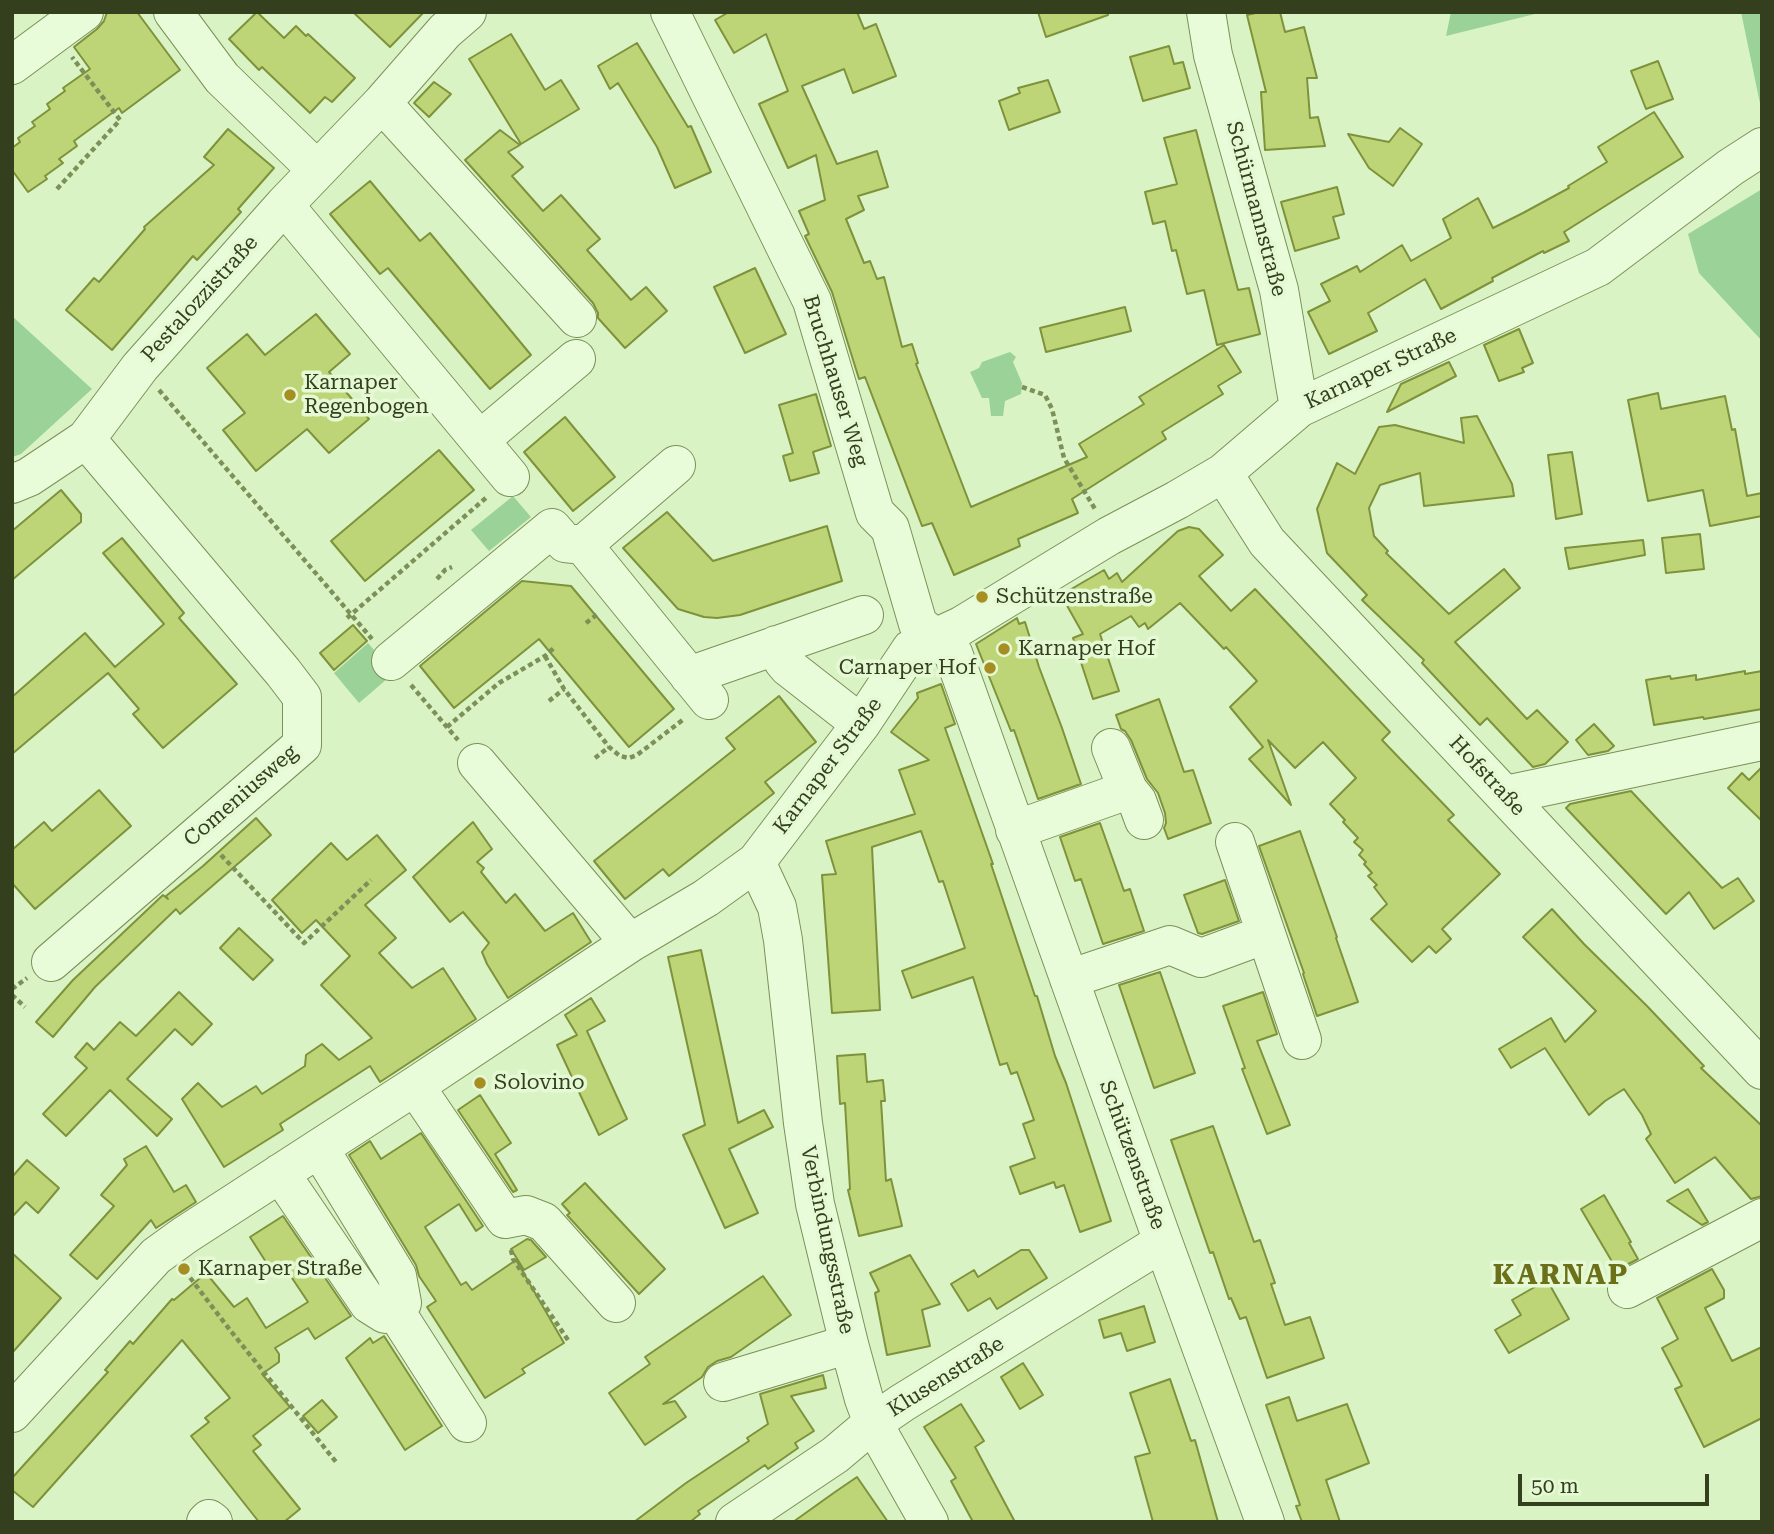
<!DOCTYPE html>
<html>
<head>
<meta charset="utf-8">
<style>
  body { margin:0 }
  #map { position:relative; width:1774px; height:1534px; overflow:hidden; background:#daf3c5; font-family:"Roboto Serif",serif }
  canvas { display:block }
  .frame { position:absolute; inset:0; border:14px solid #343f1e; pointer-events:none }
  .scale { position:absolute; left:1518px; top:1474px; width:191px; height:32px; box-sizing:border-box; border:4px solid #343f1e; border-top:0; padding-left:9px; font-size:21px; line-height:24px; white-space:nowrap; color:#343f1e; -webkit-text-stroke:5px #e5f9d5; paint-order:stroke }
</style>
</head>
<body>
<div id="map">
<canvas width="1774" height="1534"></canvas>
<div class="frame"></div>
<div class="scale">50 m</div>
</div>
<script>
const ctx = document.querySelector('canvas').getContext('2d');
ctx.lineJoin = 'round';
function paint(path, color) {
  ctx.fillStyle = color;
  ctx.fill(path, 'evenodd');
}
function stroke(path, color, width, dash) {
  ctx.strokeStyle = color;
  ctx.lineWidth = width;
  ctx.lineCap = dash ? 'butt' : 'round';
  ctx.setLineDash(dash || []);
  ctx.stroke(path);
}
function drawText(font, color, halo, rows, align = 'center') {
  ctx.font = font + ' "Roboto Serif",serif';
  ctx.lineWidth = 7;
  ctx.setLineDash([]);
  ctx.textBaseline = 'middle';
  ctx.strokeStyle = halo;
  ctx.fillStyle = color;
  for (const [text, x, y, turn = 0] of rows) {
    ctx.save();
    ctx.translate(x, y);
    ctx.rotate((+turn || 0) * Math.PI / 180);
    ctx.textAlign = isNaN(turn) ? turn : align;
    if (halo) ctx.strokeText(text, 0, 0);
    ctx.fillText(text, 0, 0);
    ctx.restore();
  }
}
const green = new Path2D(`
  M1451,12H1543L1446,36Z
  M1741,12H1762V113Z
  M1762,189V341L1699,273L1688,234Z
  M12,316L92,389L21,454L12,457Z
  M1010,352L1016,357L1013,362L1022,383L1021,394L1005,401L1003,416H991L989,398H982L970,372L979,368L982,362Z
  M513,496L531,517L489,551L471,530Z
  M368,643L394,673L359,703L334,673Z`);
const building = new Path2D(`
  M107,12H137L180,70L122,113L119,108L74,141L77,146L59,159L63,163L45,176L47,179L28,192L12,170V148L20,142L18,138L35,126L32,122L50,109L47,104L65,91L63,88L90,69L74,47L97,29L104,21Z
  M257,12L284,38L296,26L306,36L308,34L355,78L332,102L325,97L310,113L262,67L259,70L229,39Z
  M353,12H424L390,47Z
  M729,12H857L864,29L876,24L896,76L853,93L844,69L802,86L837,164L877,151L888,187L858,196L864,210L846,219L864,263L870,261L877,279L884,277L902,347L912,344L918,363L916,364L971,507L1087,457L1079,444L1144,404L1139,397L1224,345L1241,372L1218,386L1223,394L1162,432L1166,439L1072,499L1078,513L1018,539L1020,546L954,575L932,523L922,526L865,377L859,379L832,292L805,236L809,234L799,211L825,200L816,155L788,168L759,104L788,91L766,34L734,53L715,20Z
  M1038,12H1108V15L1046,37Z
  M1260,12H1280L1285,32L1304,27L1317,78H1307L1310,118L1318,117L1325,146L1265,150L1261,92H1266L1247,15Z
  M511,34L545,90L561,80L579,109L521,144L469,59Z
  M637,43L688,127L691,126L711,172L675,188L657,147L618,83L610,89L598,66Z
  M1169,46L1174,64L1183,62L1190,88L1143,101L1130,57Z
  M1658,61L1673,99L1646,109L1631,71Z
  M1048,80L1060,112L1009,130L999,101L1020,93L1018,88Z
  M434,82L451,94L429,117L414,103Z
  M1654,112L1683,157L1564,232L1569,241L1544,253L1543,251L1492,278L1493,281L1441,309L1425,279L1368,313L1377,331L1329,354L1308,312L1330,301L1321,284L1357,266L1360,272L1402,245L1411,261L1451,238L1443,219L1478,198L1493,228L1523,213L1569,188L1568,186L1607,162L1598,147Z
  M1400,128L1422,144L1393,186L1369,168L1348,134L1389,142Z
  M228,129L274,168L238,209L241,212L197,260L193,256L112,350L66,310L94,278L99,282L145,229L144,227L214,165L204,157Z
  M500,130L520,145L508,152L523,167L512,176L543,211L561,195L600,239L587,250L631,300L646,287L667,311L625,348L598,318V313L593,303L465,160Z
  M1196,130L1238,290L1249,288L1260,334L1217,345L1204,290L1187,294L1176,250L1172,251L1165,221L1153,224L1145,192L1177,184L1164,138Z
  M370,181L420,241L430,233L531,355L490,389L388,268L380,274L330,214Z
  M1337,187L1344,214L1333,217L1339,238L1295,251L1281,202Z
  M755,268L786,334L745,353L714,287Z
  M1125,307L1131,331L1046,352L1040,328Z
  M316,314L350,354L329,372L369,419L329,453L307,429L256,471L223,430L245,413L207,368L247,334L265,355Z
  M1519,329L1533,363L1522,368L1524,372L1499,381L1484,345Z
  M1449,362L1456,376L1387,412L1401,384Z
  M1658,393L1661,409L1725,396L1732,430L1735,429L1747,496L1762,493V516L1710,526L1703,490L1648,501L1628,400Z
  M816,394L831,446L813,452L819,473L790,481L783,456L793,453L779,405Z
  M1477,416L1512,484L1514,496L1424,506L1420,473L1380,485L1369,508L1374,536L1388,551L1386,553L1449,614L1504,569L1520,588L1455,642L1527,719L1537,710L1568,742L1545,764L1533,767L1487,718L1480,725L1422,663L1424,660L1362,600L1367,595L1327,553L1317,509L1337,463L1355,474L1379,427L1395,425L1464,443L1461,418Z
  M565,417L615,477L573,511L524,452Z
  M439,450L474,490L365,581L331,541Z
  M1572,452L1582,514L1556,519L1548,455Z
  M61,490L81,514V522L12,580V531Z
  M667,512L713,561L827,526L842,581L740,615L717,618L704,617L678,609L623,548Z
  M1189,527L1199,529L1223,555L1199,576L1231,611L1255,589L1390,732L1382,740L1454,815L1448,820L1500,874L1442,929L1451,939L1436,953L1429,946L1412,962L1371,919L1387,904L1374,887L1377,885L1368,876L1372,873L1364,864L1366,862L1359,855L1363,850L1354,842L1358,838L1343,822L1345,820L1330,804L1356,778L1323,742L1295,768L1268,740L1291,805L1249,759L1263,747L1230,707L1257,681L1226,647L1224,649L1180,603L1148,629L1145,623L1139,627L1131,616L1100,634L1119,691L1093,699L1073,638L1083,634L1061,595L1104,570L1109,579L1117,573L1122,582L1178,531Z
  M1700,534L1704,569L1666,573L1662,538Z
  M122,538L184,613L179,618L237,684L163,748L133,714L139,709L108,673L12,754V697L85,633L115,667L164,624L103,553Z
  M1643,540L1645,555L1569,569L1565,548Z
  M522,581L571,586L674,709L629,747L539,639L454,708L420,666Z
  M1017,618L1019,624L1025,622L1039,667L1062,728L1081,784L1038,799L1014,730L1011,731L976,644Z
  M353,625L367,641L334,670L320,653Z
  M1745,671V674L1762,671V709L1704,719L1703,717L1654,725L1646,680L1670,676L1671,679L1696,675V680Z
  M941,684L955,724L945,728L993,864H991L1035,996H1037L1055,1056L1066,1083L1111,1221L1080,1232L1064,1185L1056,1188L1054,1182L1020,1194L1010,1167L1035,1158L1023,1124L1034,1120L1017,1072L1011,1074L1007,1063L1000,1065L973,977L912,998L902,971L965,948L943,881L939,882L921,831L872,847L880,1010L832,1013L822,875L836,874L826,841L915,814L899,770L929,760L891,732L918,698L917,693Z
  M779,696L816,742L765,782L774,793L669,876L663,869L625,899L594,861L735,749L726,738Z
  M1159,699L1184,772L1193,770L1211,823L1168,839L1164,828L1166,823L1165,813L1158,793L1147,779L1131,740L1125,731L1121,729L1116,715Z
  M1594,724L1614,746L1608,751L1588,755L1576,740Z
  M1762,767V821L1728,788L1742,773L1749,780Z
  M99,790L131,826L35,909L12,883V850L44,822L52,831Z
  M1631,791L1722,888L1738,878L1754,901L1714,929L1689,892L1666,914L1566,808L1570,804Z
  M256,818L271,835L180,914L176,909L95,987L53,1037L36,1022L73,980L163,895L168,899L166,896L203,866Z
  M473,822L492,849L477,862L484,868L481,872L506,903L515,894L545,931L573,913L591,942L508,998L487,964L482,952L489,943L463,912L450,922L413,877Z
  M1100,823L1124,891L1130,889L1144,931L1103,944L1081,879L1075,881L1060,837Z
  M1300,831L1337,937L1336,938L1358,1002L1317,1016L1303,974L1304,973L1259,846Z
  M377,835L406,870L365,905L396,938L379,953L412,988L443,968L476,1019L380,1082L370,1066L280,1124L283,1130L224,1167L182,1099L198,1083L222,1107L256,1086L262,1094L305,1066L306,1055L322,1044L339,1060L372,1038L321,985L350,956L316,920L302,933L272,900L331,843L347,860Z
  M1225,880L1239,921L1202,934L1198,933L1184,895Z
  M1552,909L1584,944L1647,1006L1704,1066L1701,1068L1762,1126V1196L1751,1199L1715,1157L1675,1183L1646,1139L1651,1134L1642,1115L1624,1089L1605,1101L1589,1115L1545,1048L1511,1068L1499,1049L1551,1018L1565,1042L1596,1011L1523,937Z
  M239,928L273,960L253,980L220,948Z
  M701,950L738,1123L764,1110L773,1127L729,1149L758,1213L725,1228L683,1135L705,1125L668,957Z
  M1160,972L1195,1073L1154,1088L1119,985Z
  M179,992L212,1024L192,1045L175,1029L127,1079L172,1119L157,1136L110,1090L66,1136L43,1114L87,1068L75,1057L87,1043L94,1050L120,1022L136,1036Z
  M1263,992L1277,1034L1257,1041L1290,1125L1267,1134L1242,1069L1245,1068L1223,1006Z
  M591,998L605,1021L587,1031L627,1119L599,1135L557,1045L577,1035L565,1015Z
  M865,1054L867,1082L883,1080L885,1101H881L886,1181L891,1179L902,1226L859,1236L848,1190L850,1189L845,1103L840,1104L837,1056Z
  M480,1095L511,1143L495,1154L517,1190L513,1192L458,1110Z
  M1213,1126L1254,1242L1260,1240L1275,1283L1271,1284L1285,1325L1310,1317L1324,1358L1267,1378L1246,1317L1240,1319L1231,1298L1229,1299L1213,1252L1210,1253L1171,1140Z
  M421,1133L483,1226L476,1231L459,1204L425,1227L461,1285L466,1282L472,1290L516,1260L564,1343L522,1369L525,1373L485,1398L427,1307L436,1301L419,1276L416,1265L349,1155L370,1141L381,1159Z
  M146,1146L174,1192L186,1185L196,1202L156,1228L151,1220L97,1279L70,1255L114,1206L101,1195L127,1165L124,1159Z
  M27,1160L59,1188L38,1213L26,1202L12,1217V1177Z
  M585,1183L665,1269L639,1294L567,1215L570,1213L562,1204Z
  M1688,1189L1708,1222L1702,1225L1667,1201Z
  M1604,1195L1631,1242L1629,1243L1638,1259L1617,1270L1581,1209Z
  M283,1216L351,1316L315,1339L308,1328L275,1348L279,1354V1362L262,1374L290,1407L253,1436L261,1445L253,1451L300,1509L284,1522H259L191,1436L209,1422L205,1418L230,1398L182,1340L33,1507L12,1490V1478L108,1372L105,1370L130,1341L133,1344L172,1299L174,1300L206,1273L234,1307L247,1298L266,1328L308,1302L284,1266L273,1273L250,1237Z
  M527,1239L531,1240L546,1257L524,1270L511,1249Z
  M1021,1250H1029L1047,1278L997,1309L990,1298L968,1311L951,1284L974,1270L978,1277Z
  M12,1253L61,1298L12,1353Z
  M910,1255L940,1304L922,1310L930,1346L887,1355L875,1293L879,1291L870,1273Z
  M1712,1269L1724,1290V1298L1705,1308L1732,1361L1762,1347V1418L1704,1447L1675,1389L1682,1386L1662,1348L1678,1339L1657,1298Z
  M763,1276L791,1315L731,1357L717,1361L708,1367L702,1377L663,1404L675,1401L686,1417L645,1445L609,1393L650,1364L645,1357Z
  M1547,1280L1569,1319L1509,1353L1495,1330L1521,1315L1512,1300Z
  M1144,1306L1155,1342L1127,1351L1121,1333L1104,1338L1099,1320Z
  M384,1336L442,1426L405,1450L346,1358L370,1338L373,1343Z
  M1023,1363L1043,1395L1020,1409L1001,1377Z
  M823,1375L826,1388L791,1396L814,1431L795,1443L798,1448L768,1469L765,1465L698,1511L700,1514L690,1522H634L686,1483L749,1441L747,1438L768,1424L760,1394Z
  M1170,1379L1191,1441L1195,1440L1218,1522H1153L1135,1457L1150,1453L1130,1393Z
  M1289,1397L1297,1421L1347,1404L1369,1463L1326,1480L1340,1522H1302L1296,1506L1300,1505L1266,1405Z
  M322,1400L337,1417L318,1433L303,1416Z
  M961,1404L984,1441L975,1447L1015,1522H973L951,1481L956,1478L924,1427Z
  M857,1477L888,1522H793L835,1492Z`);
const path = new Path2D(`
  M57,189L120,120L72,57
  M1022,387L1045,395L1052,409L1064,458L1095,509
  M159,390L372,639
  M437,579L445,570L452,567
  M347,618L487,497
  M586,623L599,613
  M545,656L564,689L609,747L620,756L629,758L637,755L684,719
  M411,685L458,740
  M549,701L564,689
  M447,727L499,683L545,656L555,647
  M595,758L609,747
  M221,855L304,943L371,880
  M12,989L27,978
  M12,995L25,1007
  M511,1250L513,1259L568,1340
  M185,1271L230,1330L336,1462`);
const minor = new Path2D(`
  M173,12L222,78L317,170
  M670,12L812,301L875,513L890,528L918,624L953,653L1163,1242L1265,1522
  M1206,12L1213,55L1279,290L1299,408
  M12,65L84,12
  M382,103L577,318
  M284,205L510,477
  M480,440L576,359
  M1223,473L1267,542L1762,1070
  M12,484L29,477L86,439L140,367L284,205L382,103L445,31L467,12
  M583,545L676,465
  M776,645L783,661L788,667L861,724
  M391,661L552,528L565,543L583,545L709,700
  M689,676L864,615
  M1111,748L1128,790L1137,801L1144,820
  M477,763L630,943
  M1505,795L1762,741
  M1015,830L1128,790
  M1235,842L1302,1040
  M756,862L777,907L783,940L803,1123L815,1204L849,1344L864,1399L873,1423L929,1522
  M51,962L302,745V697L283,672L86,439
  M1069,979L1170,945L1201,958L1266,934
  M415,1086L505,1219L526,1215L544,1222L616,1303
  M280,1173L369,1304L385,1314L402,1303L397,1276L319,1148
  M1627,1289L1762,1218
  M394,1309L467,1423
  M723,1382L849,1344
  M12,1413L156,1256L185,1235L415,1086L630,943L706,898L756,862L861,724L911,649L961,626L1109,536L1177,500L1223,473L1299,408L1598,267L1731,167L1762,147
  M206,1522L209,1519L213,1522
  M735,1522L835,1455L873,1423L902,1403L1163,1242`);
const markers = [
  [290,395,7,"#a68f22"],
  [982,597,7,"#a68f22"],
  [1004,649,7,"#a68f22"],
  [990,668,7,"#a68f22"],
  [480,1083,7,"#a68f22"],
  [184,1269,7,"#a68f22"]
];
const streetNames = [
  ["Schürmannstraße",1256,209,75],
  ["Pestalozzistraße",200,299,-48],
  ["Karnaper Straße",1381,369,-25],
  ["Bruchhauser Weg",835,381,73],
  ["Karnaper Straße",828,766,-53],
  ["Hofstraße",1487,776,47],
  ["Comeniusweg",241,796,-41],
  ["Schützenstraße",1132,1155,70],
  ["Verbindungsstraße",827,1240,78],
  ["Klusenstraße",946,1377,-32]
];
const poiNames = [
  ["Karnaper",304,383],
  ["Regenbogen",304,407],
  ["Schützenstraße",996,597],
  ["Karnaper Hof",1018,649],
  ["Carnaper Hof",976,668,"right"],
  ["Solovino",494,1083],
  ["Karnaper Straße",198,1269]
];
const districtNames = [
  ["KARNAP",1561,1276]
];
paint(green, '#9ad297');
paint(building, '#bdd577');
stroke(building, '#7e923b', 2);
stroke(minor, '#7c9058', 40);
stroke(path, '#7c9058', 4.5, [5, 3.5]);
stroke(minor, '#e9fcd9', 38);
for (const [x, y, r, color] of markers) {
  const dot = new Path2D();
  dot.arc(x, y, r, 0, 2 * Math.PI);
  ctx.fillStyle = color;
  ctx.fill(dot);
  stroke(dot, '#e5f9d5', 2.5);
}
drawText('21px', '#343f1e', '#e5f9d5', streetNames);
drawText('21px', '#343f1e', '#e5f9d5', poiNames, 'left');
ctx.letterSpacing = '2px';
drawText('bold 28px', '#6c7018', '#e5f9d5', districtNames);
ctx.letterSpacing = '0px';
</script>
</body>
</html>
